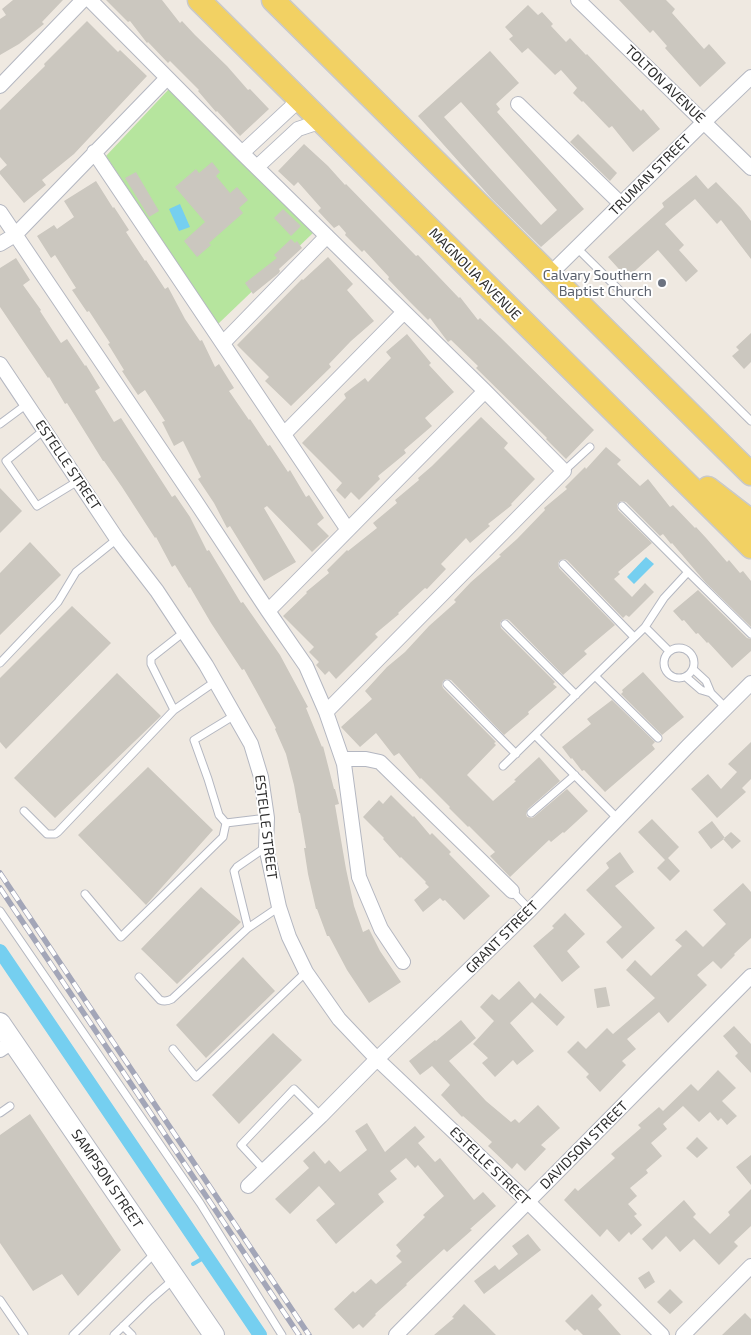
<!DOCTYPE html>
<html>
<head>
<meta charset="utf-8">
<style>
  body { margin:0 }
  canvas { display:block; background:#efe9e1 }
</style>
</head>
<body>
<canvas width="751" height="1335"></canvas>
<script>
const ctx = document.querySelector('canvas').getContext('2d');
ctx.lineJoin = 'round';
function paint(path, color) {
  ctx.fillStyle = color;
  ctx.fill(path, 'evenodd');
}
function stroke(path, color, width, dash) {
  ctx.strokeStyle = color;
  ctx.lineWidth = width;
  ctx.lineCap = dash ? 'butt' : 'round';
  ctx.setLineDash(dash || []);
  ctx.stroke(path);
}
function drawText(font, color, halo, rows, align = 'center') {
  ctx.font = font + ' "Exo 2",sans-serif';
  ctx.lineWidth = 4;
  ctx.setLineDash([]);
  ctx.textBaseline = 'middle';
  ctx.strokeStyle = halo;
  ctx.fillStyle = color;
  for (const [text, x, y, turn = 0] of rows) {
    ctx.save();
    ctx.translate(x, y);
    ctx.rotate((+turn || 0) * Math.PI / 180);
    ctx.textAlign = isNaN(turn) ? turn : align;
    if (halo) ctx.strokeText(text, 0, 0);
    ctx.fillText(text, 0, 0);
    ctx.restore();
  }
}
const green = new Path2D(`
  M169,89L313,233L218,324L106,156Z`);
const water = new Path2D(`
  M180,204L190,227L179,231L169,209Z
  M646,557L654,564L634,584L627,577Z`);
const stream = new Path2D(`
  M193,1264L207,1256`);
const canal = new Path2D(`
  M0,951L260,1335`);
const building = new Path2D(`
  M13,0H63L42,22L44,24L19,44L0,55V19L6,15L2,9Z
  M106,0H162L180,23L182,21L195,35L227,66L248,90L250,89L269,109L240,136L217,111L216,112L198,91L199,90L170,61L168,63L148,42L147,43L130,21L128,22Z
  M619,0H666L675,9L672,13L704,49L709,44L726,63L700,87L665,48L667,46L653,30L650,33Z
  M528,5L538,15L542,12L553,24L551,26L566,42L570,38L586,55L587,54L641,111L643,109L660,129L633,152L612,126L609,128L583,101L582,102L573,93L577,88L561,70L555,75L528,48L522,53L509,39L513,36L505,27Z
  M87,21L118,52L120,50L147,76L74,154L42,180L46,185L24,203L0,174V171L7,165L0,157V110L45,66L44,64Z
  M490,51L519,83L496,104L500,109L497,112L584,209L541,247L492,199L418,116ZM461,102L557,210L541,225L444,117Z
  M578,134L617,173L610,181L570,142Z
  M304,144L328,166L345,185L346,184L416,256L418,255L459,298L460,297L478,320L480,318L500,337L594,430L566,459L546,439L547,438L476,368L478,366L451,340L448,342L430,318L428,320L410,302L388,279L389,277L364,250L362,252L345,235L346,233L339,225L334,228L318,211L321,208L298,182L294,186L278,171Z
  M212,162L220,172L216,176L230,193L237,187L248,200L239,208L243,213L209,243L211,245L197,257L184,241L205,222L175,187L196,169L199,173Z
  M136,172L159,211L149,217L125,178Z
  M696,175L708,189L716,182L741,208L751,221V259L721,220L717,224L695,199L665,224L684,245L679,250L698,271L686,282L658,250L627,278L608,257L664,207L662,203Z
  M96,181L113,208L114,207L129,230L126,232L145,261L146,260L165,289L168,287L185,319L200,341L202,340L215,367L219,364L234,388L229,391L249,420L250,419L268,446L270,445L288,472L290,470L306,497L309,495L324,518L317,524L329,536L312,552L267,506L264,508L296,562L264,581L230,526L227,528L214,503L198,479L201,477L183,441L174,446L162,422L165,421L145,390L138,395L122,371L124,370L108,344L110,343L89,311L87,312L72,290L76,288L55,255L51,258L37,236L54,225L57,229L74,217L64,201Z
  M283,209L301,226L291,236L274,218Z
  M291,239L295,243L297,241L302,248L279,269L280,271L279,273L253,294L245,283L277,258L274,255Z
  M328,257L353,284L347,290L374,321L351,341L329,364L331,367L291,406L265,381L269,377L237,345L302,279L303,280Z
  M16,258L30,280L23,285L41,310L40,311L61,343L67,339L85,366L86,365L100,388L95,391L114,422L121,418L172,497L175,495L190,517L207,551L209,550L241,603L243,602L280,655L308,707L306,708L322,747L323,746L334,789H335L339,804L335,805L346,869L354,906L363,932L369,929L380,951L401,982L369,1003L347,970L329,936H327L317,909H316L308,874L304,848H306L300,813H299L294,785L286,754L275,729L276,728L259,696L244,669L242,670L211,623L190,587L189,588L175,565L172,567L156,537L155,538L122,487L104,461H103L67,403L65,404L49,377L48,378L0,307V268Z
  M751,333V362L744,369L732,356L739,350L736,347Z
  M407,334L431,363L429,365L454,392L425,418L432,426L404,450L406,453L378,476L380,479L359,500L351,492L345,499L336,490L342,483L302,443L346,398L344,394L365,378L368,382L391,358L386,352Z
  M481,417L508,443L504,448L535,479L511,504L512,505L488,524L490,526L470,543L466,538L441,564L446,569L427,589L425,588L398,613L399,614L375,634L378,637L336,679L329,671L325,675L316,665L319,662L309,652L314,647L283,616L307,593L306,592L329,573L327,570L347,550L348,551L377,528L373,523L397,503L395,500L419,480L418,478L432,466Z
  M606,447L621,460L617,464L640,486L648,479L670,507L673,505L695,528L696,527L707,539L727,562L729,560L740,573L743,571L751,581V627L706,583L672,543L671,544L663,534L660,536L626,502L621,501L617,504L618,510L652,543L618,572L620,574L614,579L632,597L645,583L654,592L629,617L626,615L623,618L567,560L564,559L560,560L558,563L559,568L615,625L584,651L587,654L563,675L509,620L506,619L502,620L500,623L501,628L555,682L553,684L557,687L528,712L529,714L504,735L451,680L446,679L443,681L442,685L443,688L496,742L494,743L496,745L467,775L493,801L516,781L514,780L539,757L560,781L528,809L526,814L527,817L532,818L534,817L567,789L588,811L564,833L563,832L551,842L549,840L510,877L490,856L495,852L469,826L468,827L449,808L450,807L421,778L420,779L399,753L394,756L376,733L360,747L341,727L372,699L365,691L387,667L405,652L429,626L456,602L454,600L471,582L501,556L499,555L517,539L545,510L544,508L567,489L565,487L585,467L586,469Z
  M0,488L22,511L0,533Z
  M30,542L61,575L0,635V573Z
  M698,590L747,638L751,639V651L732,668L708,642L707,643L698,633L696,634L684,620L682,621L673,611Z
  M72,606L111,643L6,749L0,742V678Z
  M643,672L684,717L662,735L621,694L623,692L622,690Z
  M117,673L161,716L55,818L14,778Z
  M612,700L655,742L652,745L655,749L605,792L584,770L582,771L572,758L571,759L562,747L591,724L587,719Z
  M751,742V779L742,788L746,792L717,818L691,789L708,774L721,789L737,772L728,764Z
  M148,767L213,830L146,905L78,835Z
  M391,795L413,817L414,816L430,835L432,833L451,852L449,854L490,896L464,920L445,900L443,901L440,898L423,912L414,900L429,887L425,883L426,882L401,857L400,858L383,839L384,838L363,817L379,800L383,804Z
  M652,819L679,847L668,858L680,871L670,881L657,868L665,860L638,832Z
  M712,821L725,838L711,849L698,832Z
  M731,832L741,841L732,849L723,839Z
  M620,852L634,872L615,886L655,928L622,959L606,942L622,927L586,890L609,868L606,863Z
  M743,883L751,892V938L734,954L735,955L721,969L713,961L697,975L707,985L668,1023L659,1012L627,1039L636,1049L622,1061L626,1065L600,1092L586,1077L589,1074L567,1052L578,1041L586,1049L607,1028L613,1034L655,998L626,970L635,960L651,976L682,946L675,940L686,930L703,947L726,924L713,910Z
  M201,887L241,922L177,984L141,949Z
  M565,913L585,934L567,951L580,967L562,982L533,946L554,928L552,926Z
  M243,957L275,991L206,1058L176,1025Z
  M519,981L535,999L540,993L565,1017L557,1026L532,1002L510,1023L534,1051L517,1065L513,1060L495,1077L482,1063L488,1058L473,1044L494,1021L480,1007L492,994L499,1000Z
  M606,987L610,1006L597,1008L594,989Z
  M461,1020L476,1038L449,1061L486,1101L511,1122L515,1119L519,1123L538,1105L560,1128L541,1145L546,1149L525,1171L517,1163L512,1169L488,1146L492,1142L463,1116L462,1117L441,1095L450,1085L432,1066L420,1075L409,1061L435,1040L436,1041Z
  M734,1026L751,1044V1073L735,1056L738,1053L723,1036Z
  M273,1033L302,1060L239,1124L212,1095Z
  M718,1070L736,1088L722,1101L737,1116L727,1125L721,1118L718,1121L710,1112L699,1122L683,1106L663,1124L667,1129L651,1143L662,1156L646,1170L648,1173L630,1188L637,1196L628,1204L637,1214L634,1216L642,1225L631,1235L629,1232L619,1242L607,1229L600,1237L564,1200L575,1188L578,1191L615,1158L611,1154L641,1128L638,1125L659,1107L663,1111L691,1084L698,1091Z
  M30,1114L121,1250L78,1296L62,1274L33,1291L0,1243V1135Z
  M367,1123L385,1152L415,1126L425,1137L418,1143L435,1162L440,1158L474,1200L483,1192L496,1206L470,1229L472,1230L447,1252L444,1249L406,1284L407,1285L375,1314L376,1315L363,1328L359,1324L353,1329L334,1309L353,1291L355,1293L371,1279L376,1284L402,1262L396,1256L401,1251L396,1245L425,1217L423,1215L444,1196L418,1165L415,1168L406,1158L390,1171L397,1179L378,1194L384,1202L336,1244L316,1220L335,1204L319,1186L290,1214L275,1199L309,1168L303,1161L314,1151L325,1164L329,1160L340,1172L367,1150L355,1131Z
  M697,1137L708,1148L697,1158L686,1148Z
  M751,1155V1185L736,1167Z
  M751,1189V1226L734,1242L738,1246L719,1265L694,1239L680,1252L666,1236L652,1250L642,1239L684,1200L696,1214L693,1217L710,1234L730,1215L728,1212Z
  M528,1234L541,1250L484,1294L474,1281L495,1265L499,1270L518,1254L512,1246Z
  M649,1271L655,1282L645,1289L638,1278Z
  M670,1289L683,1302L670,1314L657,1302Z
  M592,1294L602,1305L598,1309L621,1335H583L577,1329L575,1331L565,1321Z
  M464,1304L487,1326L496,1335H434L454,1318L452,1317Z
  M745,1313L751,1319V1335H722Z`);
const lane = new Path2D(`
  M577,248L751,421
  M0,424L27,404
  M44,430L6,461L37,506L78,481
  M564,471L590,447
  M622,506L688,572L664,598L645,627
  M563,564L634,637
  M688,572L751,634
  M505,624L576,695
  M184,632L151,658V664L174,710L216,681
  M664 663a15 15 0 1 1 30 0a15 15 0 1 1-30 0Z
  M0,663L58,602L76,572L117,539
  M693,669L706,681L711,693L726,708
  M595,676L658,738
  M686,677L701,690L711,693
  M447,684L516,754
  M535,735L618,819
  M503,766L645,627L669,651
  M24,811L47,834H55L58,832L174,710
  M531,813L575,775
  M226,823L219,815L208,779L194,740L235,715
  M266,847L237,867L234,871L248,928L279,907
  M512,891L530,910
  M85,894L121,937L223,837L226,823L267,818
  M0,911L200,1203L282,1335
  M139,977L160,1000C165,1002 168,1001 172,999L248,928
  M173,1049L196,1077L306,972
  M0,1113L10,1106
  M264,1170L241,1145L294,1089L321,1116
  M0,1300L24,1335
  M123,1326L132,1335
  M73,1335L156,1252
  M114,1335L150,1300L174,1279`);
const street = new Path2D(`
  M90,0L242,153L485,391L564,471L326,712
  M578,0L751,168
  M0,86L83,0
  M518,104L621,204
  M94,152L348,530
  M242,153L299,100
  M257,167L298,129L322,121
  M0,212L194,499L268,611L306,666L326,712L344,764L359,877L381,929L403,962
  M0,244L15,235L167,78
  M549,275L704,122L751,77
  M223,343L327,236
  M0,364L117,539L157,591L206,665L251,744L261,777L267,818L266,847L279,907L289,937L306,972L339,1019L377,1059L528,1202L662,1335
  M284,434L404,312
  M268,611L485,391
  M343,759H366L380,762L512,891
  M0,1050L12,1042
  M248,1186L321,1116L377,1059L530,910L688,746L751,683
  M396,1335L751,976
  M683,1335L751,1266`);
const secondary = new Path2D(`
  M0,1023L214,1335`);
const primary = new Path2D(`
  M199,0L751,547
  M273,0L751,474
  M708,488L751,521`);
const rail = new Path2D(`
  M0,873L309,1335
  M0,888L299,1335`);
const markers = [
  [662,283,5,"#6b7280"]
];
const streetNames = [
  ["TOLTON AVENUE",665,84,44],
  ["TRUMAN STREET",650,175,-45],
  ["MAGNOLIA AVENUE",475,274,45],
  ["ESTELLE STREET",68,465,56],
  ["ESTELLE STREET",266,827,83],
  ["GRANT STREET",502,937,-45],
  ["DAVIDSON STREET",584,1145,-45],
  ["ESTELLE STREET",490,1166,44],
  ["SAMPSON STREET",107,1179,56]
];
const worshipNames = [
  ["Calvary Southern",652,275],
  ["Baptist Church",652,291]
];
paint(green, '#b6e59e');
paint(water, '#75cff0');
stroke(stream, '#75cff0', 4);
stroke(canal, '#75cff0', 14);
paint(building, '#cbc7bf');
stroke(lane, '#b4b7c1', 9);
stroke(street, '#b4b7c1', 16);
stroke(secondary, '#b4b7c1', 22);
stroke(primary, '#c9c9c9', 25);
stroke(lane, '#fff', 7);
stroke(street, '#fff', 14);
stroke(secondary, '#fff', 20);
stroke(primary, '#f2d163', 22);
stroke(rail, '#a3a6b8', 5.5);
stroke(rail, '#fff', 4, [11]);
for (const [x, y, r, color] of markers) {
  const dot = new Path2D();
  dot.arc(x, y, r, 0, 2 * Math.PI);
  ctx.fillStyle = color;
  ctx.fill(dot);
  stroke(dot, '#fff', 2);
}
drawText('14px', '#2e2e2e', '#fff', streetNames);
drawText('14px', '#5b616d', '#fff', worshipNames, 'right');
</script>
</body>
</html>
